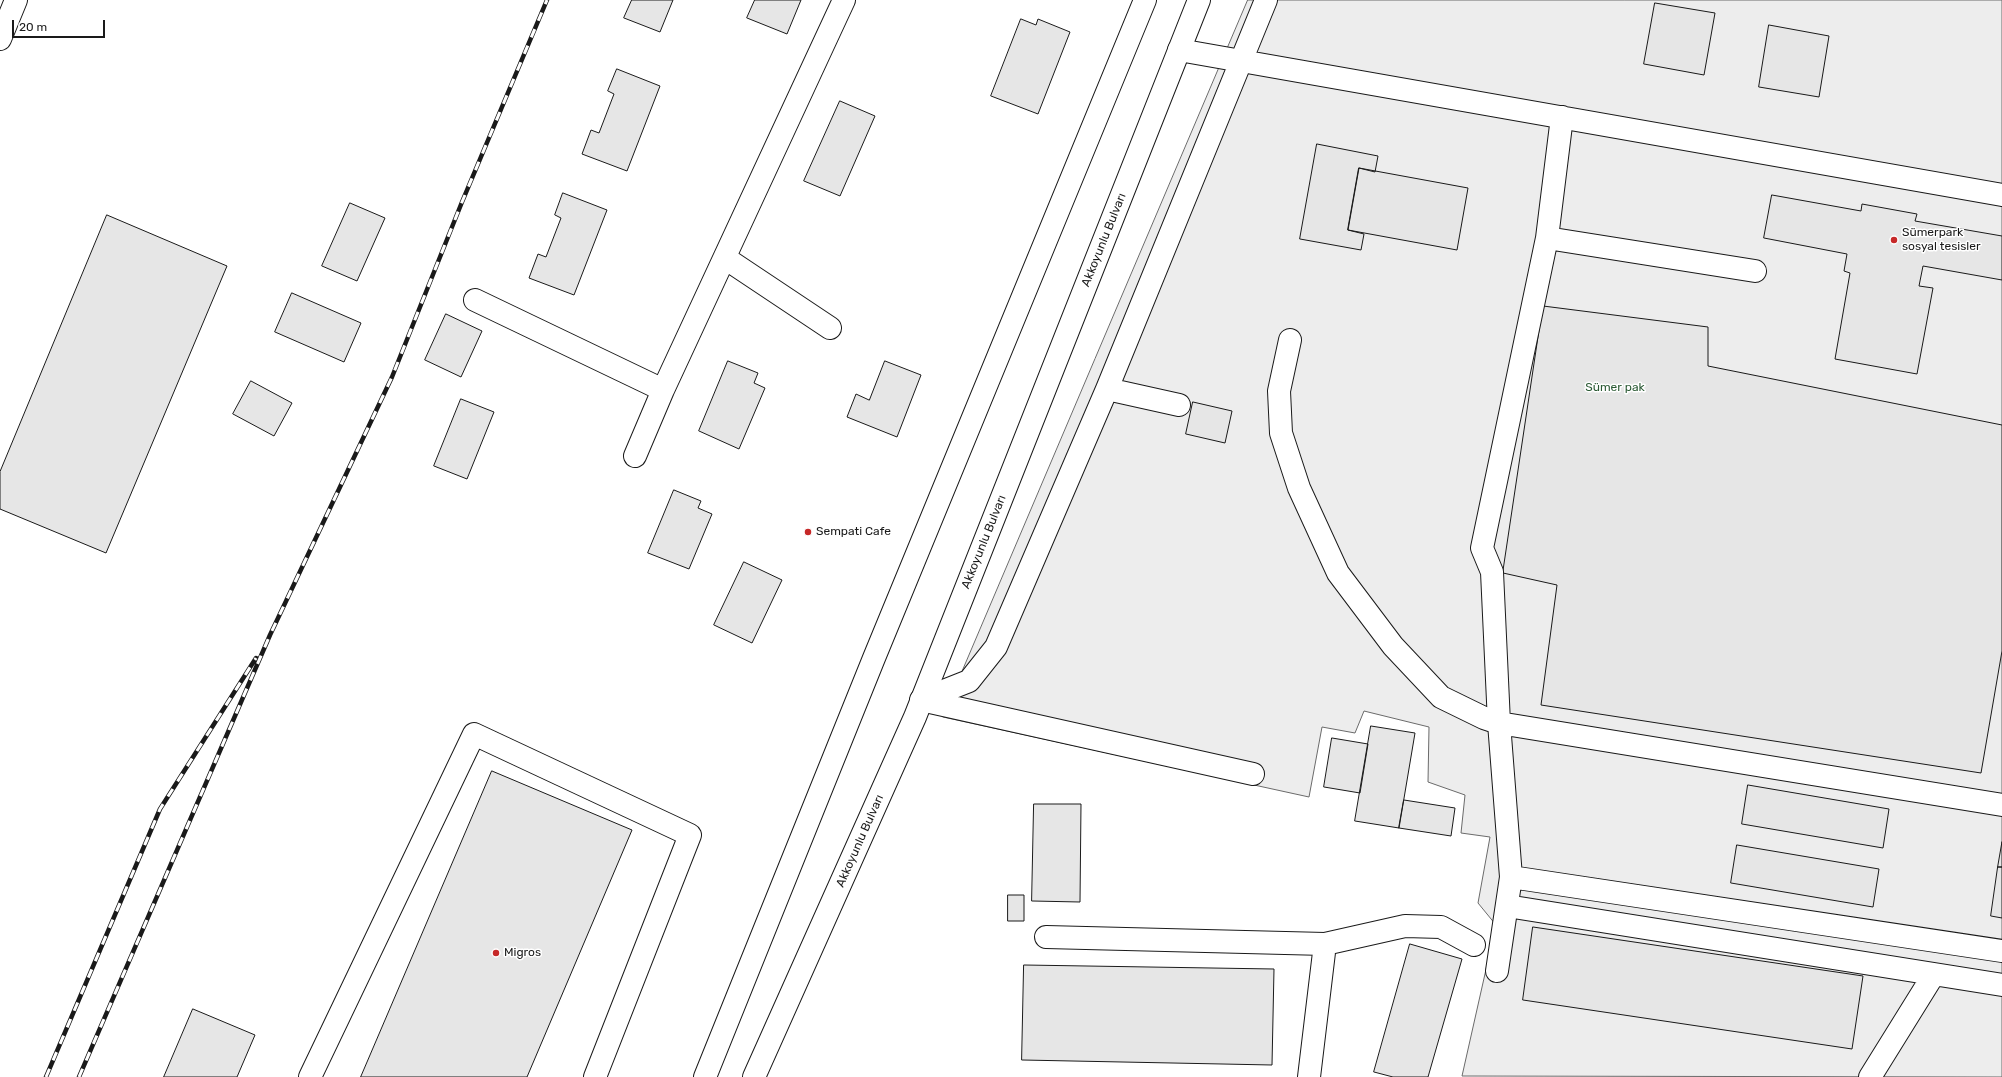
<!DOCTYPE html>
<html>
<head>
<meta charset="utf-8">
<style>
  body { margin:0 }
  #map { position:relative; width:2002px; height:1077px; overflow:hidden; background:#fff; font-family:Rubik,sans-serif }
  canvas { display:block }
  .scale { position:absolute; left:12px; top:20px; width:93px; height:18px; box-sizing:border-box; border:2px solid #1a1a1a; border-top:0; padding-left:5px; font-size:12px; line-height:14px; white-space:nowrap; color:#1a1a1a; -webkit-text-stroke:3px #fff; paint-order:stroke }
</style>
</head>
<body>
<div id="map">
<canvas width="2002" height="1077"></canvas>
<div class="scale">20 m</div>
</div>
<script>
const ctx = document.querySelector('canvas').getContext('2d');
ctx.lineJoin = 'round';
function paint(path, color) {
  ctx.fillStyle = color;
  ctx.fill(path, 'evenodd');
}
function stroke(path, color, width, dash) {
  ctx.strokeStyle = color;
  ctx.lineWidth = width;
  ctx.lineCap = dash ? 'butt' : 'round';
  ctx.setLineDash(dash || []);
  ctx.stroke(path);
}
function drawText(font, color, halo, rows, align = 'center') {
  ctx.font = font + ' Rubik,sans-serif';
  ctx.lineWidth = 3;
  ctx.setLineDash([]);
  ctx.textBaseline = 'middle';
  ctx.strokeStyle = halo;
  ctx.fillStyle = color;
  for (const [text, x, y, turn = 0] of rows) {
    ctx.save();
    ctx.translate(x, y);
    ctx.rotate((+turn || 0) * Math.PI / 180);
    ctx.textAlign = isNaN(turn) ? turn : align;
    if (halo) ctx.strokeText(text, 0, 0);
    ctx.fillText(text, 0, 0);
    ctx.restore();
  }
}
const built = new Path2D(`
  M1248,0H2002V1077L1462,1076L1496,925L1478,903L1490,837L1461,833L1465,795L1428,782L1429,727L1364,711L1355,733L1322,727L1309,797L943,717Z`);
const building = new Path2D(`
  M632,0H673L660,32L624,18Z
  M755,0H801L787,34L747,18Z
  M1655,3L1715,13L1704,75L1644,64Z
  M1021,19L1036,25L1038,19L1070,32L1038,114L991,96Z
  M1769,25L1829,36L1819,97L1759,87Z
  M617,69L660,86L627,171L582,154L591,130L599,133L614,94L608,91Z
  M840,101L875,116L840,196L804,181Z
  M1317,144L1378,156L1375,172L1359,168L1348,230L1364,234L1361,250L1300,239Z
  M1359,168L1468,188L1457,250L1348,230Z
  M563,193L607,210L574,295L529,278L538,254L546,257L561,218L555,215Z
  M1772,195L1861,211L1862,204L1917,214L1915,221L2002,236V280L1923,266L1919,286L1933,288L1917,374L1835,359L1850,273L1844,271L1847,254L1764,238Z
  M350,203L385,218L357,281L322,266Z
  M107,215L227,266L106,553L0,509V472Z
  M292,293L361,323L344,362L275,332Z
  M1543,306L1708,327V366L2002,425V651L1981,773L1541,705L1557,585L1503,573Z
  M446,314L482,331L461,377L425,360Z
  M728,361L758,373L754,383L765,388L739,449L699,431Z
  M885,361L921,375L897,437L847,417L856,394L869,400Z
  M251,381L292,403L274,436L233,414Z
  M461,399L494,412L467,479L434,466Z
  M1193,402L1232,411L1225,443L1186,434Z
  M674,490L701,501L698,508L712,514L689,569L648,553Z
  M744,562L782,580L752,643L714,625Z
  M1371,726L1415,733L1399,828L1355,821Z
  M1332,738L1368,744L1360,793L1324,787Z
  M492,771L632,830L527,1077H361Z
  M1748,785L1889,809L1883,848L1742,824Z
  M1404,800L1455,808L1451,836L1399,828Z
  M1034,804H1081L1080,902L1032,901Z
  M2002,842V867H1998Z
  M1737,845L1879,869L1873,907L1731,883Z
  M1998,867H2002V918L1991,916Z
  M1008,895H1024V921H1008Z
  M1533,927L1863,976L1852,1049L1523,1000Z
  M1410,944L1462,959L1428,1077H1393L1374,1072Z
  M1024,965L1274,969L1272,1065L1022,1060Z
  M193,1009L255,1035L237,1077H164Z`);
const minor = new Path2D(`
  M0,39L16,0
  M1179,50L2002,195
  M1547,238L1755,271
  M725,258L830,328
  M475,300L663,390
  M1290,340L1279,391L1281,433L1299,488L1338,573L1393,646L1441,697L1484,718L1499,723L2002,805
  M1107,389L1179,405
  M635,456L663,390L844,0
  M921,700L969,681L996,647L1107,389L1266,0
  M921,700L1253,774
  M1511,877L2002,951
  M1507,906L2002,985
  M1046,937L1325,944L1405,926L1441,927L1474,945
  M1497,971L1511,877L1499,723L1492,572L1482,548L1547,238L1562,117
  M310,1077L474,734L690,835L595,1077
  M1309,1077L1325,944
  M1870,1077L1934,974`);
const major = new Path2D(`
  M705,1077L874,658L1145,0
  M754,1077L915,717L1199,0`);
const rail = new Path2D(`
  M46,1077L160,809L256,658
  M79,1077L270,635L392,377L462,202L547,0`);
const markers = [
  [1894,240,4,"#c62828"],
  [808,532,4,"#c62828"],
  [496,953,4,"#c62828"]
];
const poiNames = [
  ["Sümerpark",1902,233],
  ["sosyal tesisler",1902,247],
  ["Sempati Cafe",816,532],
  ["Migros",504,953]
];
const streetNames = [
  ["Akkoyunlu Bulvarı",1104,240,-68],
  ["Akkoyunlu Bulvarı",984,542,-68],
  ["Akkoyunlu Bulvarı",860,841,-66]
];
const parkNames = [
  ["Sümer pak",1615,388]
];
paint(built, '#ededed');
stroke(built, '#6a6a6a', 1);
paint(building, '#e6e6e6');
stroke(building, '#1a1a1a', 1);
stroke(minor, '#1a1a1a', 24);
stroke(major, '#1a1a1a', 24);
stroke(minor, '#fff', 22);
stroke(major, '#fff', 22);
stroke(rail, '#1a1a1a', 4.5);
stroke(rail, '#fff', 3, [9]);
for (const [x, y, r, color] of markers) {
  const dot = new Path2D();
  dot.arc(x, y, r, 0, 2 * Math.PI);
  ctx.fillStyle = color;
  ctx.fill(dot);
  stroke(dot, '#fff', 1.5);
}
drawText('12px', '#1a1a1a', '#fff', poiNames, 'left');
drawText('12px', '#1a1a1a', '#fff', streetNames);
drawText('12px', '#2b5a34', '#fff', parkNames);
</script>
</body>
</html>
